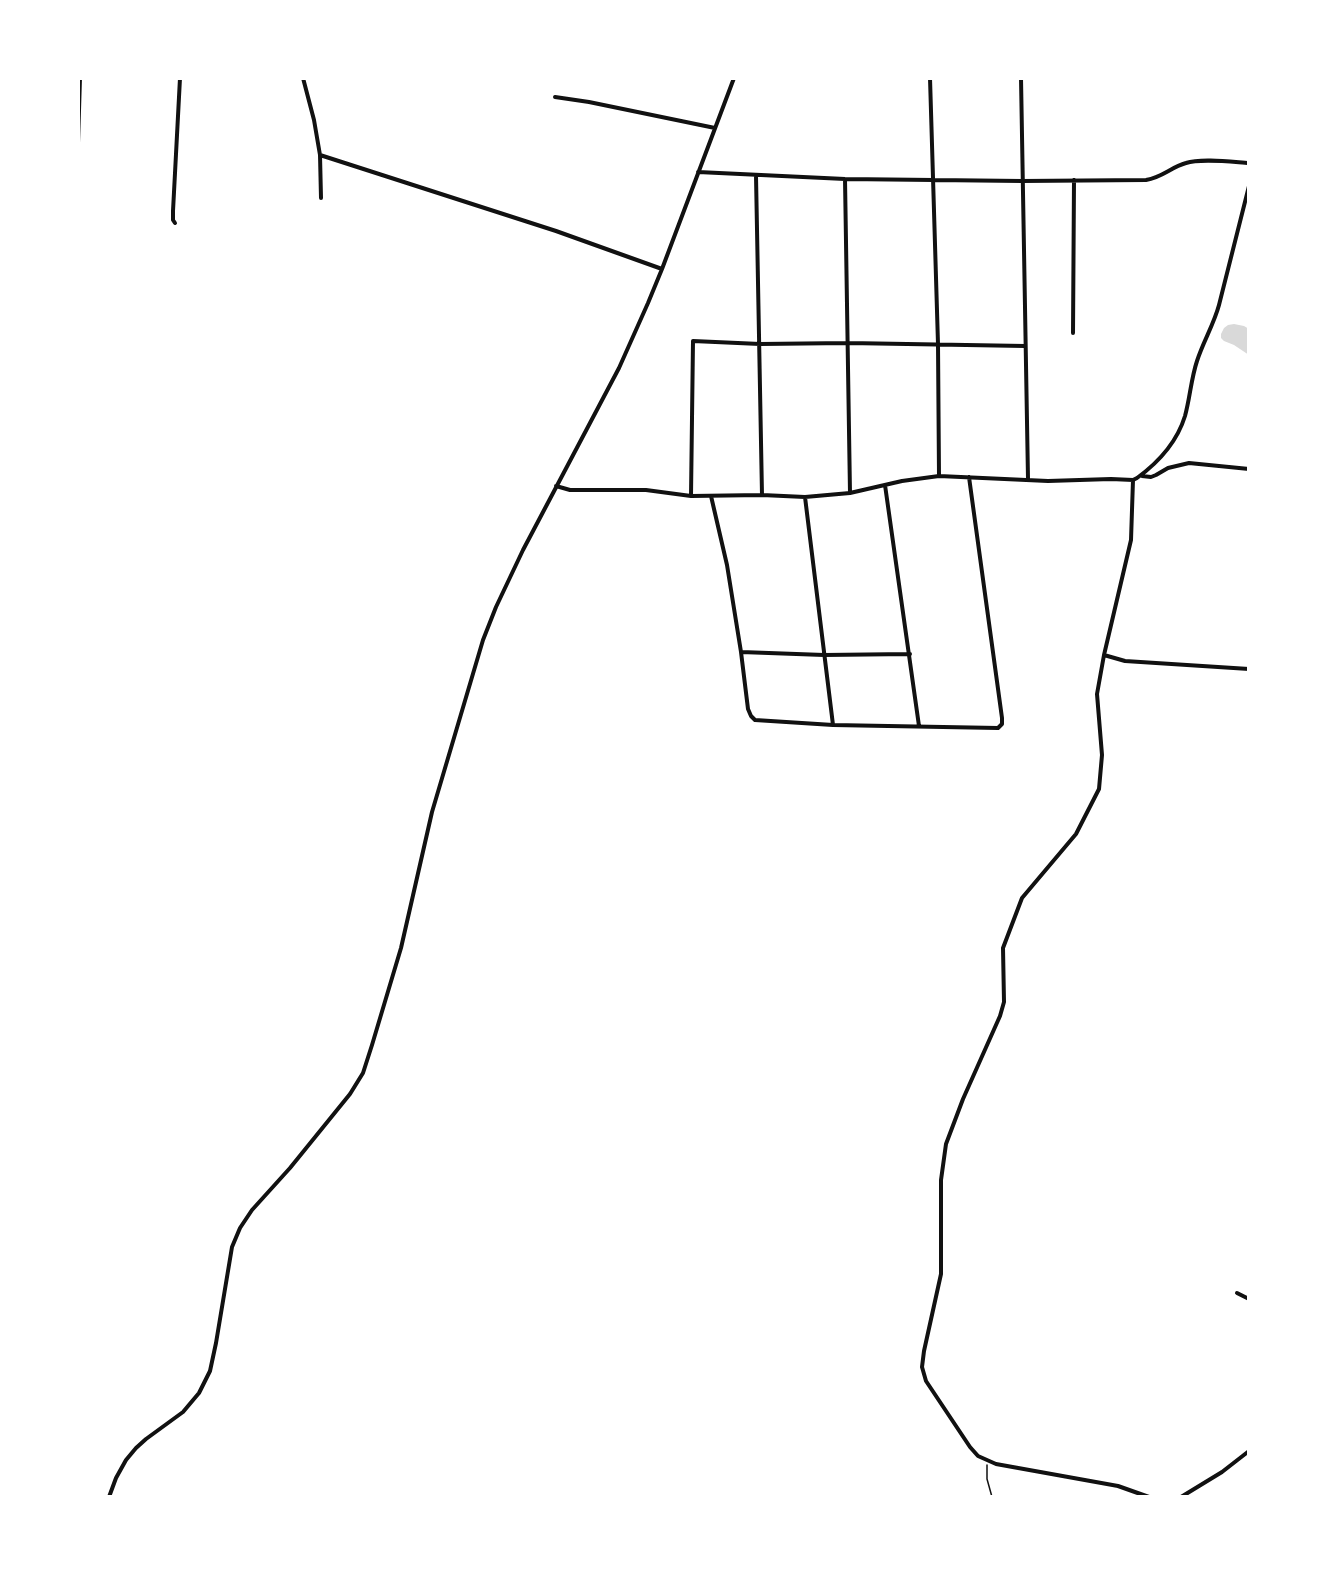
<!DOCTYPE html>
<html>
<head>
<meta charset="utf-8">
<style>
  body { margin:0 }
  #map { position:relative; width:1327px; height:1575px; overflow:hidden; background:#fff; font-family:"Archivo Narrow",sans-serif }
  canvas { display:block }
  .frame { position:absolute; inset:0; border:80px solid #fff; pointer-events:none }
</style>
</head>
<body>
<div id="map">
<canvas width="1327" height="1575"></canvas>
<div class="frame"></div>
</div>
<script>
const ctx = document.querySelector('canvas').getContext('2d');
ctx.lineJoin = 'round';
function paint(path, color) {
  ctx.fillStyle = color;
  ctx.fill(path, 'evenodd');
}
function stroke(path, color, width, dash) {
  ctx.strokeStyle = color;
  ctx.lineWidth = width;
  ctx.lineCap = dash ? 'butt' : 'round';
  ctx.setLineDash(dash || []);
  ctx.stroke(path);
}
const water = new Path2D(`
  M1234,324L1244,326L1249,329V355L1234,345L1224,341L1221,338V334L1224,328L1228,325Z`);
const path = new Path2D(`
  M987,1465V1479L992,1497`);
const minor = new Path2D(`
  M303,78L314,120L320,155L321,198
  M930,78L938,344L939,476
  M1021,78L1028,479
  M555,97L589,102L715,128
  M78,143L80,78
  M320,155L556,231L662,269
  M698,172L845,179L1022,181L1146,180C1163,177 1171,167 1186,163C1201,158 1233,162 1249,163
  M756,176L762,495
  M845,179L850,493
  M175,223L173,220V211L180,78
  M1073,333L1074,180
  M1142,476L1151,477L1156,475L1168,468L1189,463L1249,469
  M1133,480L1131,540L1104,655L1097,694L1102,755L1099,789L1076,834L1022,898L1003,948L1004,1002L1000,1016L963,1099L946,1144L941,1180V1274L924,1351L922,1367L926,1381L970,1447L978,1456L996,1464L1118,1486L1149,1497
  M885,485L919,726
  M556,486L570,490H646L691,496L762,495L805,497L850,493L902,481L939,476L1048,481L1111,479L1133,480L1137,478C1159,462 1177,442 1185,416C1190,398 1191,379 1197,361C1203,342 1214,324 1219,305L1249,186
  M691,496L693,341L760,344L848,343L1025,346
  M711,496L727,565L741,652L824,655L910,654
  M805,497L833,725
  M741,652L748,709L751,716L755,720L833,725L998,728L1002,724V718L969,477
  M1104,655L1125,661L1249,669
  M1237,1293L1249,1299
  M109,1497L116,1478L126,1460L136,1448L146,1439L183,1412L199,1393L210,1371L216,1343L232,1247L240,1228L252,1210L290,1168L350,1094L363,1073L372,1045L401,948L432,812L483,640L496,607L523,550L619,368L648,303L662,269L734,78
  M1181,1497L1222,1472L1249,1451`);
paint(water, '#d9d9d9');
stroke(path, '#111', 1.5);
stroke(minor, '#111', 4);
</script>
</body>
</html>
